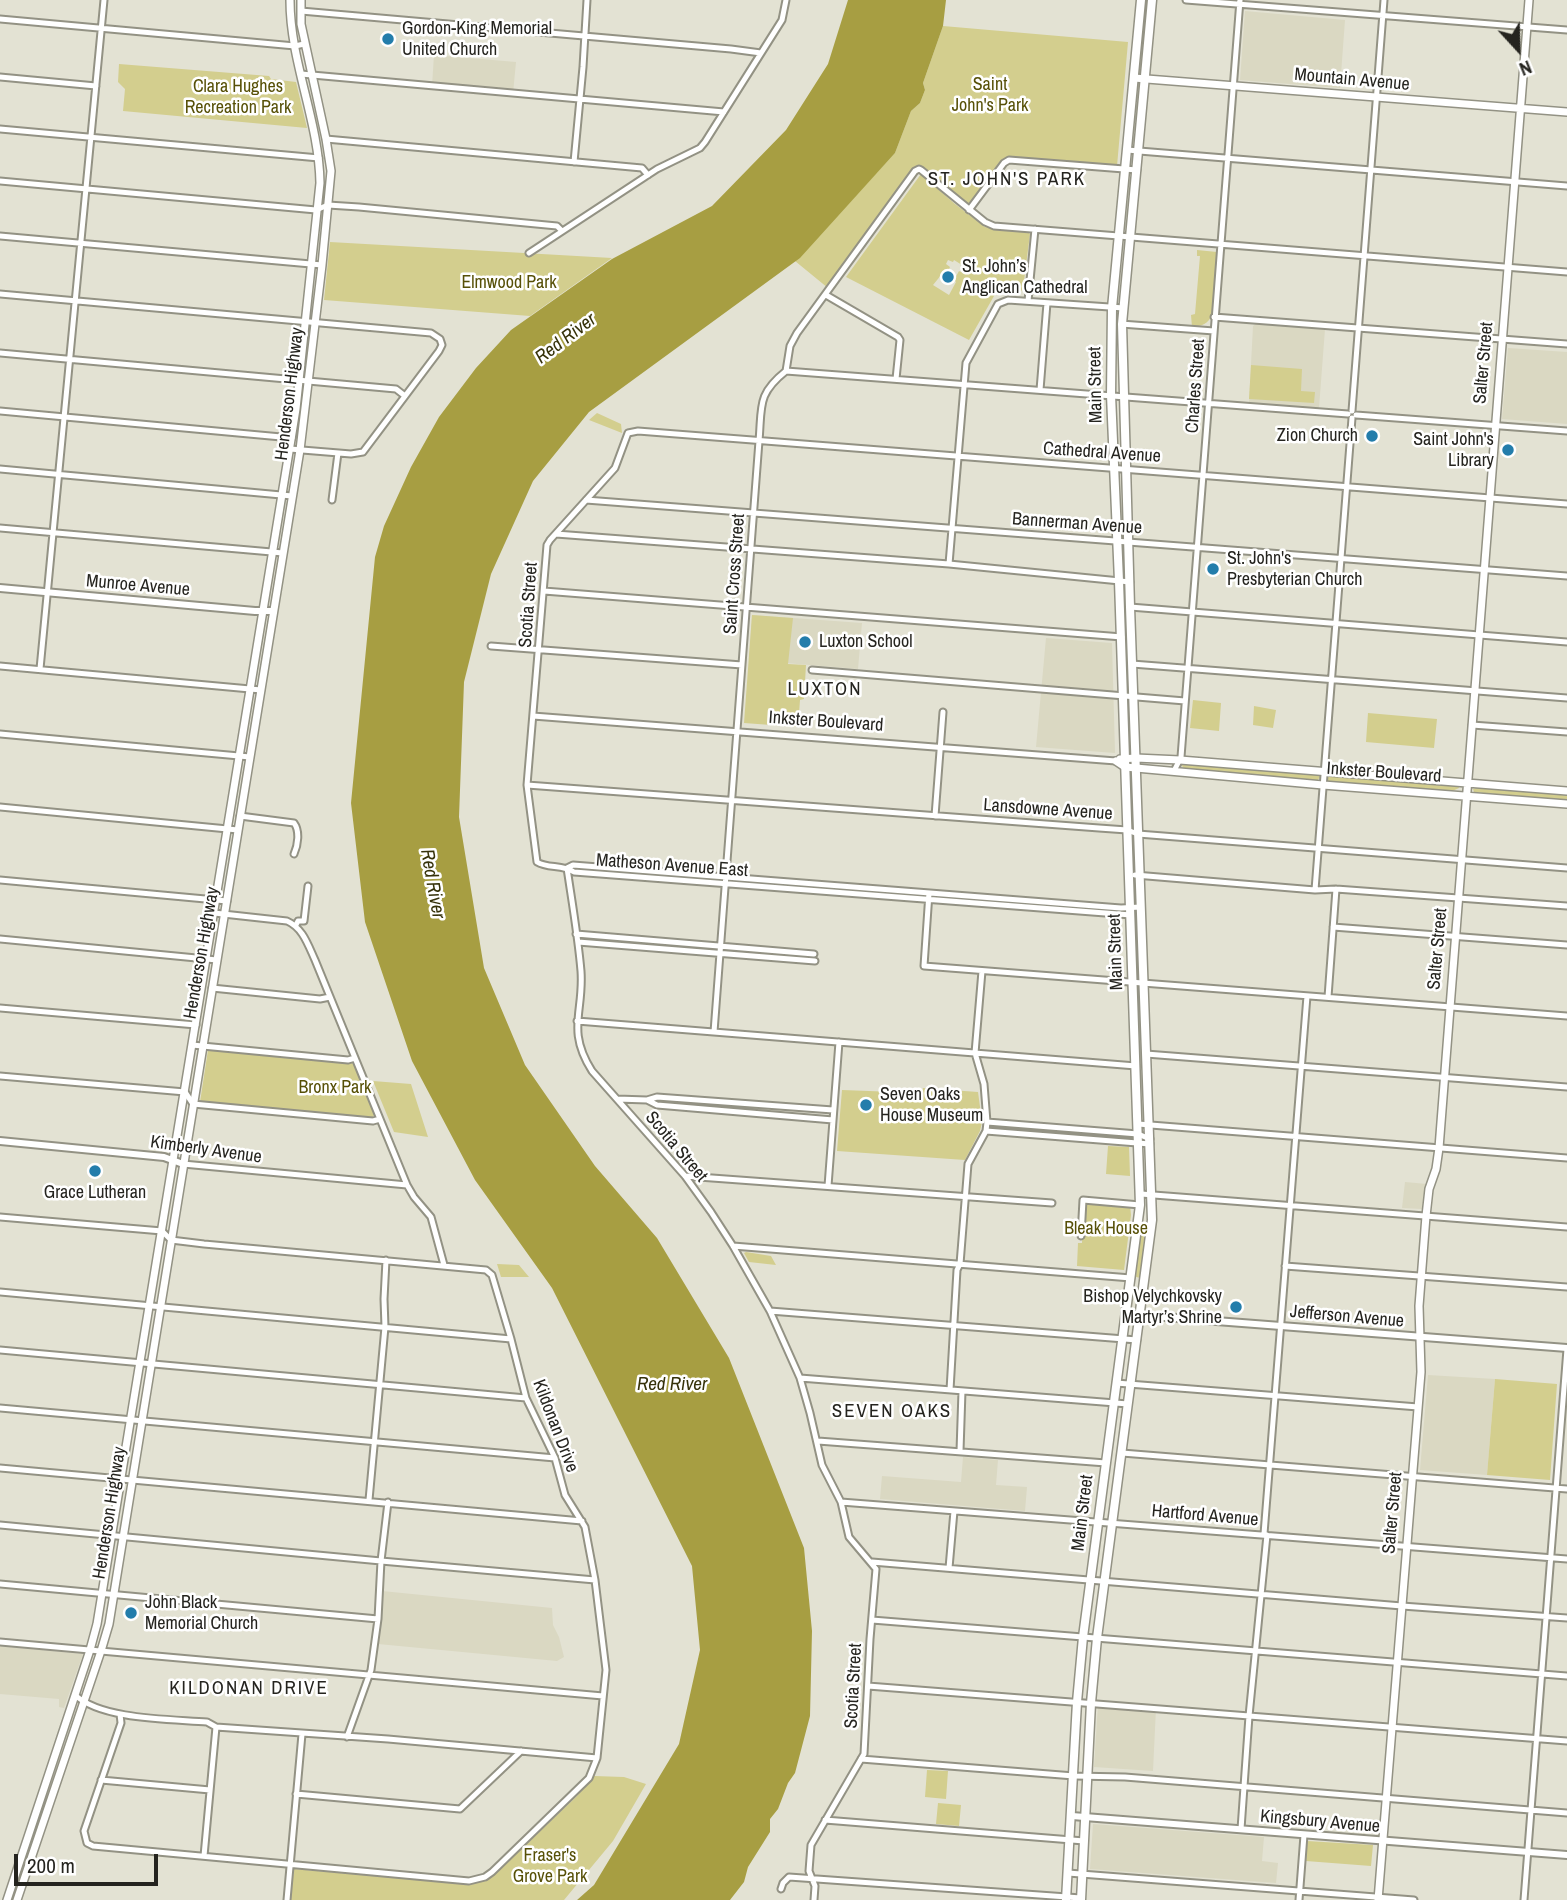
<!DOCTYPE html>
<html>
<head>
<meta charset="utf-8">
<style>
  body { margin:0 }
  #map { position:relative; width:1567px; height:1900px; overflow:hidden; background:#e3e2d3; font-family:"Archivo Narrow",sans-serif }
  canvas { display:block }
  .north { position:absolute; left:1483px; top:14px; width:70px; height:70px; -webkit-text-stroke:5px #fff; paint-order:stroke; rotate:158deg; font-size:19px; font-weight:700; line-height:28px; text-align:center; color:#25241f }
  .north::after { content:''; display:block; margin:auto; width:24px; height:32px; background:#25241f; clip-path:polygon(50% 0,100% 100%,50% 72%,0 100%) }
  .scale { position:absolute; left:14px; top:1854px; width:144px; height:32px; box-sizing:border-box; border:4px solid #25241f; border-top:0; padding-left:9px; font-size:21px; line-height:24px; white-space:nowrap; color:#25241f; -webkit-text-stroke:5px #fff; paint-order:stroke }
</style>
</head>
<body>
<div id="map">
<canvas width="1567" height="1900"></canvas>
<div class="north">N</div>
<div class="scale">200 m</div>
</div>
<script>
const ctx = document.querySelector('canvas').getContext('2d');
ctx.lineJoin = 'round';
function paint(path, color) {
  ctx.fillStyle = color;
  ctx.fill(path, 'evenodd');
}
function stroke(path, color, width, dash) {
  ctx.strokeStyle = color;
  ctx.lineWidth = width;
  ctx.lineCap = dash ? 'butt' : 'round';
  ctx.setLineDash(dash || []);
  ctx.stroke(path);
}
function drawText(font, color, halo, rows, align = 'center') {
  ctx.font = font + ' "Archivo Narrow",sans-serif';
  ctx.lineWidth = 5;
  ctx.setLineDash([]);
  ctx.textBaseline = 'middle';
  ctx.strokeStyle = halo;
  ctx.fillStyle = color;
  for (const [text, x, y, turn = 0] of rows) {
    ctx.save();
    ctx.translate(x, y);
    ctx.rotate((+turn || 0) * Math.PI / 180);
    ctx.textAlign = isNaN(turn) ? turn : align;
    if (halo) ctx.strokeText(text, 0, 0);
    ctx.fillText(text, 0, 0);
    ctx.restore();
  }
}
const built = new Path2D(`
  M1245,11L1345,20L1340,88L1240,80Z
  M434,55L516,62L513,93L432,86Z
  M1257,323L1325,329L1319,408L1249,403L1253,326Z
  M1508,348L1567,352V424L1502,419Z
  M752,615L862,623L858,669L749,660Z
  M1046,638L1112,643L1115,753L1036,747Z
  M1405,1182L1427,1184L1424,1192L1422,1209L1402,1208Z
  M1428,1375L1495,1379L1487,1475L1420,1470Z
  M963,1457L998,1460L996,1485L1027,1487L1025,1511L880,1499L882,1476L961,1482Z
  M382,1591L552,1608L553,1625L559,1637L564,1657L557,1661L378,1644Z
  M0,1646L83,1654L64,1708L59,1707V1699L0,1694Z
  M1098,1704L1156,1708L1153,1771L1094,1767Z
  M1093,1824L1264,1837L1262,1861L1278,1863L1276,1883L1090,1869Z`);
const green = new Path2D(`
  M943,26L1128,42L1117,166L1008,157L969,206L919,165L828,288L795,261L895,153L911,111L920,103L925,90L923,83Z
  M119,64L269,76L271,79L296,82L307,128L123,111L125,89L118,82Z
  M921,174L955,204L985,227L1028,232L1030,234L1023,289L1019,293L999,291L994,296L969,340L846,277ZM948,260L953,262L954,260L962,265L961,268L963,269L961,272L959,271L954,280L956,282L949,295L933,285L942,274L946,275L950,267L946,264Z
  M330,242L612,258L530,316L324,300Z
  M1197,250L1217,252L1212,315C1208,324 1202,326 1192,327L1191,315L1195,314L1200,256H1197Z
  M1251,365L1302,369L1301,391L1315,392L1314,403L1249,399Z
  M597,413L621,424L622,433L589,420Z
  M752,615L793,618L788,664L806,665L804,699L800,700L798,727L744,723Z
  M1193,700L1221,703L1219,731L1190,728Z
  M1254,706L1276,710L1273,728L1253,725Z
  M1368,713L1437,719L1434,748L1366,742Z
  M1183,763L1319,774L1320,777L1317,781L1185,769L1181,765Z
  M1326,775L1458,785L1459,788L1450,792L1330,782L1326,781Z
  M1480,787L1567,793V801L1474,792L1473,789Z
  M208,1050L352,1063L355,1066L375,1114L372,1118L200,1102Z
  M373,1081L411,1084L428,1137L394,1132Z
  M923,1088L978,1092L982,1122L980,1131L965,1160L837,1151L842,1090L922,1093Z
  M1108,1146L1129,1147L1130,1176L1106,1174Z
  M1088,1202L1130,1205L1131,1215L1124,1270L1077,1266L1078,1243H1082L1083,1208Z
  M1141,1224L1145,1226L1141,1278L1136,1277L1137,1254Z
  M746,1252L771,1256L776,1265L749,1262L744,1253Z
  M497,1264L519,1265L529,1277H501Z
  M1495,1379L1557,1384L1550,1480L1487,1475Z
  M927,1770L948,1771L946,1799L925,1797Z
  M594,1776L624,1777L646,1784L613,1841L564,1900H290L294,1869L469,1884L480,1882L495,1874L576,1797Z
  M938,1803L961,1805L959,1826L936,1824Z
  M1307,1841L1373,1845L1371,1866L1306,1861Z`);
const water = new Path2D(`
  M848,0H946L943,26L923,83L925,90L920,103L911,111L895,153L800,258L589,412L533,481L491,574L464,682L459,817L484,968L525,1065L595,1166L657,1238L729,1358L804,1548L812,1631L810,1716L795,1773L788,1783L778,1809L770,1819V1832L748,1867L744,1882L730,1900H577L594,1885L679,1744L700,1650L692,1566L552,1288L475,1180L412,1061L365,922L351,803L375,557L384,526L411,467L439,417L476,368L511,330L612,259L712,206L786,130L828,64Z`);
const minor = new Path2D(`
  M1186,0L1567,30
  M301,11L731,49L761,53
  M0,19L295,46L304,44
  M301,74L724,112
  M0,77L96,86
  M0,129L319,158
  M326,139L642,168L648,175
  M1127,150L1567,186
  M574,162L583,67L587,0
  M0,181L316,210L328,205L359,207L557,226L561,230
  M969,210L1004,163L1009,160L1137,170
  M0,236L322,265
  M529,253L657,169L700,148L705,142L782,20L786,0
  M0,294L431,333L440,339L442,345L439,351L363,452L351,454L290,449
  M826,295L898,337L900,340L896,379
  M1028,301L1035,229
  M1214,317L1567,344
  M1121,324L1214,331
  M0,353L396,389L405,396
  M786,371L1348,414
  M1040,390L1047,303
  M0,411L292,438
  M1352,411L1384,0
  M1356,415L1567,431
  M0,469L292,496
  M332,500L338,453
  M586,500L1567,576
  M0,528L283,553
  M556,534L949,564L1130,582
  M949,564L966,363L998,304L1008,300L1124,308
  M544,591L1122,637
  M1130,607L1567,642
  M491,646L742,665
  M1132,664L1567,698
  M0,666L261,690
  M40,669L104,0
  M812,670L1185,701
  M533,716L1116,761
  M1472,725L1567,732
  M0,734L250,757
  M1174,771L1181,757L1240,0
  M527,785L1099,828L1127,830L1138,834L1567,868
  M0,807L238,830
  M240,816L294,823C300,831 298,845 294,854
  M935,816L943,712
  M567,868C572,902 578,936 581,971C584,1012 566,1030 592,1071L685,1176L711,1212L733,1246L770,1311L800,1378L810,1413L822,1465L841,1502L849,1537L876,1569L870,1639L864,1754L811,1845L809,1871L815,1886L814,1900
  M567,868L573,865L1121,908L1141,907
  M1135,875L1315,890L1336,889L1567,906
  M0,880L227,901
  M1315,890L1352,418
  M929,893L924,966L1567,1016
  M214,913L287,921C303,928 308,945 315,960L407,1185L414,1197L431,1217L444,1265
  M1131,915L574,872C562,864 548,869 537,862L527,785L547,545L550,540L615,468L628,433L638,431L1567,504
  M296,925L298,921H304L308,886
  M1333,927L1567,945
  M576,934L814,954
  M0,939L217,960
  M578,942L815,961
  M212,988L320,999L330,997
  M1328,997L1336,889
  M0,1008L196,1025
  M577,1021L1136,1066
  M714,1032L759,441C762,406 757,394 786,371L790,346L797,333L915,171L919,169L921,170L985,222L994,226L1567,272
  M192,1045L348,1060L355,1058
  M1146,1054L1567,1087
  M0,1076L185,1092L193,1104L373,1121L380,1119
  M617,1099L647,1100L657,1097L833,1110
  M647,1100L657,1105L833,1120
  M987,1122L1138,1134L1150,1139
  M1138,1124L1567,1158
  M986,1131L1150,1144
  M183,1164L407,1185
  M685,1176L1052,1203
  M828,1186L839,1042
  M1141,1194L1567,1227
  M0,1217L162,1231L171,1240L204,1244L486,1270L492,1275L511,1339L526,1398L555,1458L565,1495L585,1527L595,1580L606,1670L597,1758L589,1778L492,1872L485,1877L469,1881L93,1846L87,1843L84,1831L121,1723L120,1714
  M1081,1236L1083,1200L1140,1205
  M733,1246L1131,1278
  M1285,1266L1567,1287
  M0,1292L511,1339
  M770,1311L1137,1340
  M0,1350L526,1398
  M800,1378L1128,1404
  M1116,1383L1418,1407
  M950,1390L957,1270L960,1264L968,1164L986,1131L987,1122L984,1084L975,1053L982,971
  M0,1408L555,1458
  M818,1441L1106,1463
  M960,1451L962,1391
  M1122,1453L1567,1489
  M0,1468L582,1521
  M369,1500L385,1327L384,1299L386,1260
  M841,1502L1567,1559
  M0,1525L381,1561L595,1580
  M1264,1534L1307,996
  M872,1562L1402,1606L1567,1618
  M949,1568L954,1511
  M0,1584L378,1619
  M872,1620L1567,1676
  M0,1642L603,1696
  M868,1686L1567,1741
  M75,1695C102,1720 171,1719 207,1722L216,1727L388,1739L597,1758
  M347,1737L371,1670L378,1619L381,1561L388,1502
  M861,1759L1074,1776L1125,1777L1567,1813
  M101,1780L210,1790
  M296,1794L460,1809L521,1751
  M825,1820L1084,1841
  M1241,1829L1249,1716L1267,1535
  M204,1856L216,1727
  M1068,1873L1414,1900
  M781,1889L783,1883L789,1877L1081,1898
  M287,1900L302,1734
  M1299,1900L1304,1835
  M1524,1900L1567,1349`);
const tertiary = new Path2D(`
  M0,588L255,611H273
  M0,1141L164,1157L183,1164
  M1125,1314L1567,1348
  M1072,1816L1567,1855`);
const secondary = new Path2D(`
  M1134,78L1567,112
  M1120,759L1136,758L1180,760L1567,791
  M1116,761L1125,767L1323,785L1567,804
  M7,1900L90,1650L97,1624L296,409L320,183C319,121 290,62 290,0
  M17,1900L101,1651L109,1624L300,450L322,265L331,171L326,139L301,24V0
  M1378,1900L1421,1372L1419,1306L1426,1216L1429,1189L1436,1169L1439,1148L1529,0`);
const primary = new Path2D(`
  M1066,1900L1077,1702L1083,1637L1140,1205L1119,581L1111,395L1112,308L1141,0
  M1081,1900L1091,1703L1097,1638L1152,1220L1130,607L1122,324L1152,0`);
const markers = [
  [388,39,7,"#237dab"],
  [948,277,7,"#237dab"],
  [1372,436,7,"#237dab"],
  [1508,450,7,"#237dab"],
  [1213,569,7,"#237dab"],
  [805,642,7,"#237dab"],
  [866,1105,7,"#237dab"],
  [95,1171,7,"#237dab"],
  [1236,1307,7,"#237dab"],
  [131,1613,7,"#237dab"]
];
const poiNames = [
  ["Gordon-King Memorial",402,29],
  ["United Church",402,50],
  ["St. John’s",962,267],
  ["Anglican Cathedral",962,288],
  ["Zion Church",1358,436,"right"],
  ["Saint John's",1494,440,"right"],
  ["Library",1494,461,"right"],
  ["St. John's",1227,559],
  ["Presbyterian Church",1227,580],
  ["Luxton School",819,642],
  ["Seven Oaks",880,1095],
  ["House Museum",880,1116],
  ["Grace Lutheran",95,1193,"center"],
  ["Bishop Velychkovsky",1222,1297,"right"],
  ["Martyr’s Shrine",1222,1318,"right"],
  ["John Black",145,1603],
  ["Memorial Church",145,1624]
];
const streetNames = [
  ["Mountain Avenue",1352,80,5],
  ["Salter Street",1484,363,-85],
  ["Main Street",1096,385,-91],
  ["Charles Street",1196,386,-86],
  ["Henderson Highway",290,394,-83],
  ["Cathedral Avenue",1102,453,4],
  ["Bannerman Avenue",1077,524,4],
  ["Saint Cross Street",735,574,-86],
  ["Munroe Avenue",138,586,5],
  ["Scotia Street",529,605,-86],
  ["Inkster Boulevard",826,722,4],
  ["Inkster Boulevard",1384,773,4],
  ["Lansdowne Avenue",1048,810,4],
  ["Matheson Avenue East",672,866,4],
  ["Salter Street",1438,949,-85],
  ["Main Street",1116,952,-92],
  ["Henderson Highway",202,953,-80],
  ["Scotia Street",676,1147,50],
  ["Kimberly Avenue",206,1150,8],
  ["Jefferson Avenue",1347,1317,5],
  ["Kildonan Drive",555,1426,69],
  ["Henderson Highway",110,1513,-81],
  ["Main Street",1083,1513,-83],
  ["Salter Street",1393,1513,-85],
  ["Hartford Avenue",1205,1516,5],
  ["Scotia Street",854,1686,-87],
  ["Kingsbury Avenue",1320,1822,5]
];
const parkNames = [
  ["Saint",990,85],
  ["John's Park",990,106],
  ["Clara Hughes",238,87],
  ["Recreation Park",238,108],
  ["Elmwood Park",509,283],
  ["Bronx Park",335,1088],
  ["Bleak House",1106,1229],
  ["Fraser's",550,1856],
  ["Grove Park",550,1877]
];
const neighbourhoodNames = [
  ["ST. JOHN'S PARK",1007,180],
  ["LUXTON",825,690],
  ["SEVEN OAKS",892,1412],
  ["KILDONAN DRIVE",249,1689]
];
const waterNames = [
  ["Red River",566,339,-37],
  ["Red River",432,884,80],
  ["Red River",672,1385]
];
paint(built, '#dad8c2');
paint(green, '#d3ce8e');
paint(water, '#a79e42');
stroke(minor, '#939284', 9);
stroke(tertiary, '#939284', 10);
stroke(secondary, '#939284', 10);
stroke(primary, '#939284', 11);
stroke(minor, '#fff', 5);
stroke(tertiary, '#fff', 6);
stroke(secondary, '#fff', 7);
stroke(primary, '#fff', 8);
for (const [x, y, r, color] of markers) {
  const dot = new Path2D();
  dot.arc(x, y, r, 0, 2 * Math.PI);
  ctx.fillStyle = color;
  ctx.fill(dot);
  stroke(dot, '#fff', 2.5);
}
drawText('18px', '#25241f', '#fff', poiNames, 'left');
drawText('18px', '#25241f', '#fff', streetNames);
drawText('18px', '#575007', '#fff', parkNames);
ctx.letterSpacing = '2px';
drawText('19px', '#25241f', '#fff', neighbourhoodNames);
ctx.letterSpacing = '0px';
drawText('italic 19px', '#36320a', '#fff', waterNames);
</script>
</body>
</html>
